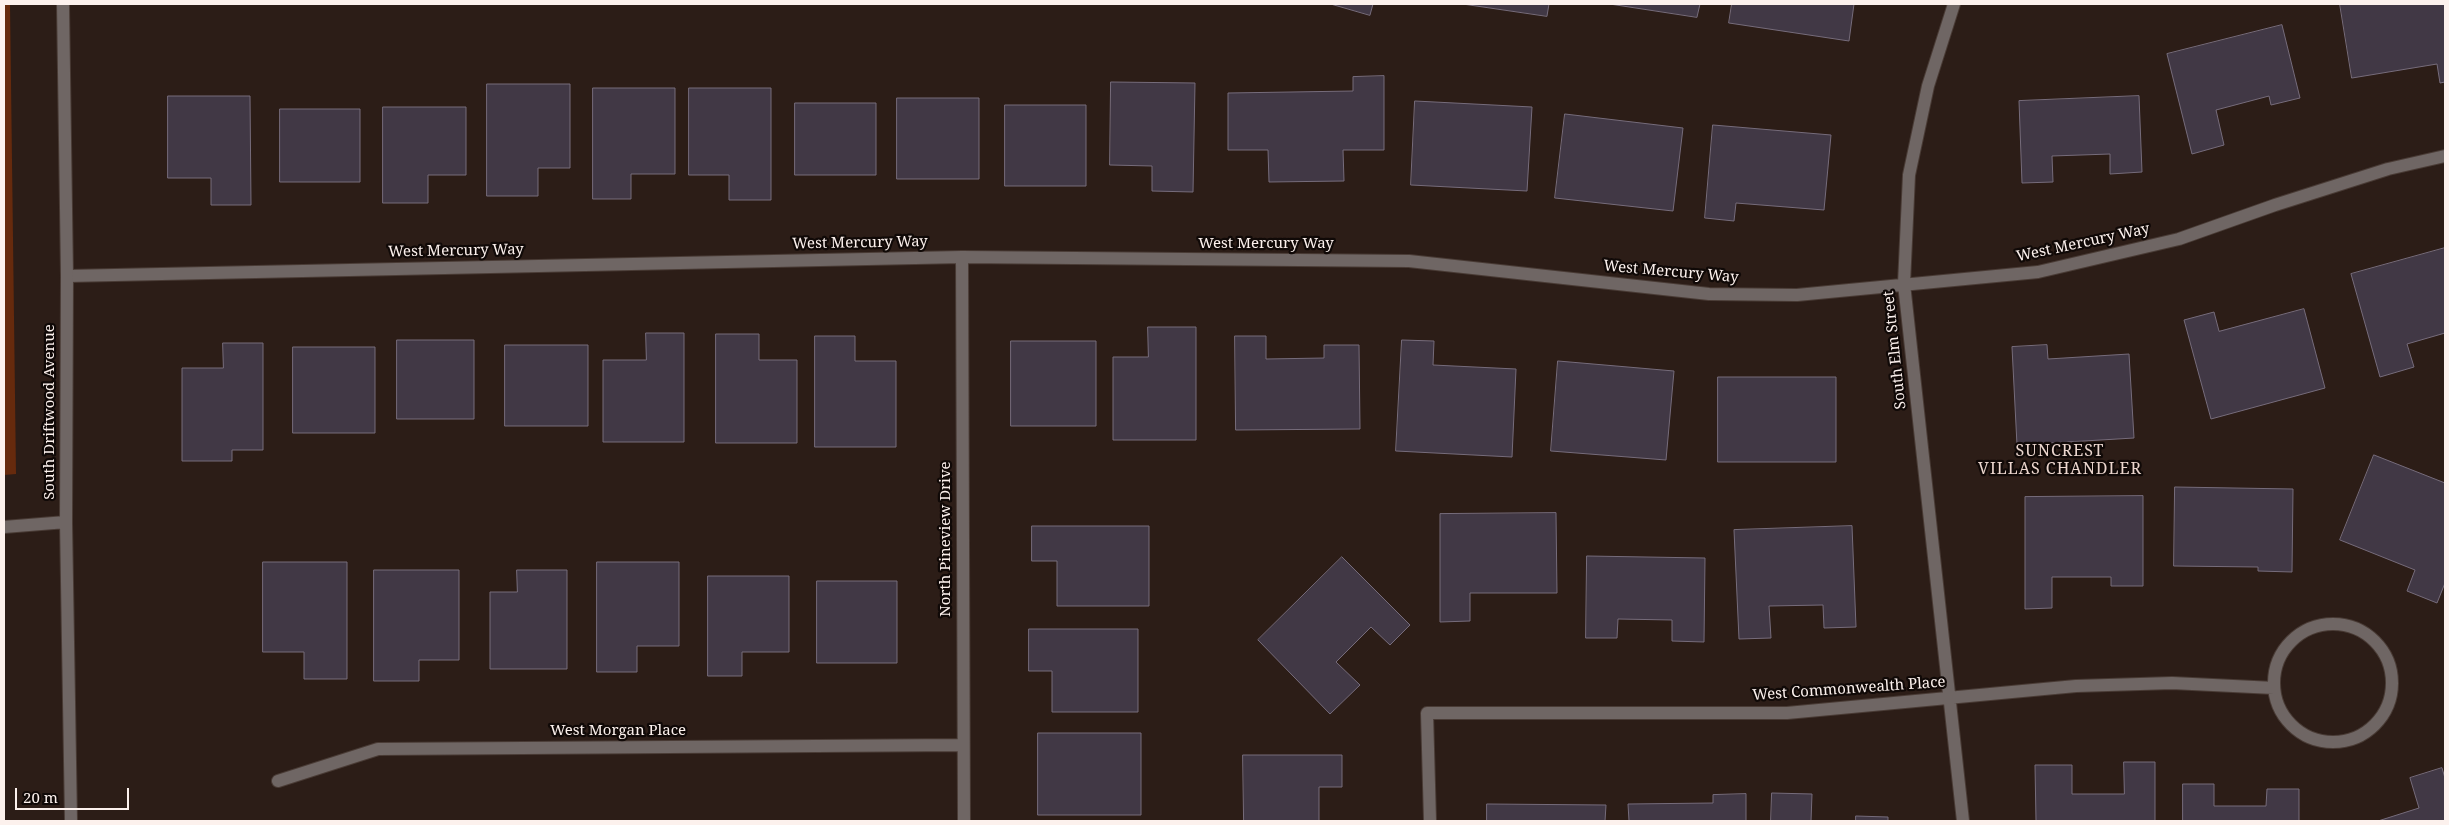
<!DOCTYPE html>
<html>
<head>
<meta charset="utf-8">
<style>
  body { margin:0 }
  #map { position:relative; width:2449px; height:825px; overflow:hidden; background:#2c1d17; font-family:"Noto Serif",serif }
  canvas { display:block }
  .frame { position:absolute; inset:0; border:5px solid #fcf1ed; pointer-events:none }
  .scale { position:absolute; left:15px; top:788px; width:114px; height:22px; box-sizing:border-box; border:2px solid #fcf1ed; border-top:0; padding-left:6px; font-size:15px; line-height:18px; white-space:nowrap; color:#fcf1ed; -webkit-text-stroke:4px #100907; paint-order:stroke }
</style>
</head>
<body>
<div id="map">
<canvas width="2449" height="825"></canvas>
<div class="frame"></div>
<div class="scale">20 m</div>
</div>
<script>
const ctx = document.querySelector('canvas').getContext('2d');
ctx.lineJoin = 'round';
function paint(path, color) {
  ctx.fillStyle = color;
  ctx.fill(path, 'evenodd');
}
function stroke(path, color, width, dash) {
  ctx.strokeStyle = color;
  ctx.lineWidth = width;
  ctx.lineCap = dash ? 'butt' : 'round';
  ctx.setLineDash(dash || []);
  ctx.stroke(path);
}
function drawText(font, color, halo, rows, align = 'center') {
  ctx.font = font + ' "Noto Serif",serif';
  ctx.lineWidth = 4.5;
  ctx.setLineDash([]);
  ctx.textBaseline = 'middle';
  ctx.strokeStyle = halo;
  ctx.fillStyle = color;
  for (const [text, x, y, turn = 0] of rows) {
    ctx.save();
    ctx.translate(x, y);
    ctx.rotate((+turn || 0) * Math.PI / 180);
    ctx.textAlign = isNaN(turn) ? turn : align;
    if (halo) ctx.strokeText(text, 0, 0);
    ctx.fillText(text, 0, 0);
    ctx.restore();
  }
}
const green = new Path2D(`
  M4,4H10L16,474L4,475Z`);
const building = new Path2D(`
  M1331,4H1373L1370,15Z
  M1463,4H1549L1547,16Z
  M1610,4H1700L1697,17Z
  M1732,4H1854L1849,41L1729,23Z
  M2340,4H2445V82L2440,83L2437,64L2352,78Z
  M2282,25L2300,98L2271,105L2269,96L2216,110L2224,145L2192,154L2167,54Z
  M1384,76V150H1343L1344,181L1269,182L1268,150H1228V93L1353,91V77Z
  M1111,82L1195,83L1193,192L1152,191V166L1110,165Z
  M487,84H570V168H538V196H487Z
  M593,88H675V174H631V199H593Z
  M689,88H771V200H729V175H689Z
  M168,96H250L251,205H211V178H168Z
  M2139,96L2142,172L2110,174V154L2052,156L2053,182L2022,183L2019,101Z
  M897,98H979V179H897Z
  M1415,101L1532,107L1527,191L1411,185Z
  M795,103H876V175H795Z
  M1005,105H1086V186H1005Z
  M383,107H466V175H428V203H383Z
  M280,109H360V182H280Z
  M1565,114L1683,128L1673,211L1555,198Z
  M1713,125L1831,135L1824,210L1736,203L1734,221L1705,218Z
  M2445,248V333L2407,344L2414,367L2380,377L2351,274Z
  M2304,309L2325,388L2211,419L2184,320L2214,312L2219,331Z
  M1148,327H1196V440H1113V357H1148Z
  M646,333H684V442H603V360H646Z
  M716,334H759V360H797V443H716Z
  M815,336H855V361H896V447H815Z
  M1235,336H1266V359L1324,358V345H1359L1360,429L1236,430Z
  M397,340H474V419H397Z
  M1402,340L1434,341L1433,365L1516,369L1512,457L1396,451Z
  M1011,341H1096V426H1011Z
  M223,343H263V450H232V461H182V368H223Z
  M505,345H588V426H505Z
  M2047,345L2048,359L2129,354L2134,438L2017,445L2012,347Z
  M293,347H375V433H293Z
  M1558,361L1674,371L1666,460L1551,451Z
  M1718,377H1836V462H1718Z
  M2374,455L2445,483V583L2437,603L2407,591L2415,570L2340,540Z
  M2175,487L2293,489L2292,572L2258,571V567L2174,566Z
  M2143,496V586H2111V577H2052V608L2025,609V497Z
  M1556,513L1557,593H1470V621L1440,622V514Z
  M1032,526H1149V606H1057V561H1032Z
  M1852,526L1856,627L1824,628L1823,605L1769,606L1771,638L1739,639L1734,530Z
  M1587,556L1705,558L1704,642L1672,641V620L1618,619L1617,638H1586Z
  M1342,557L1410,625L1390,645L1371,627L1336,662L1360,685L1330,714L1258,640Z
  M263,562H347V679H304V652H263Z
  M597,562H679V646H637V672H597Z
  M374,570H459V660H419V681H374Z
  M517,570H567V669H490V592H517Z
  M708,576H789V652H742V676H708Z
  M817,581H897V663H817Z
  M1029,629H1138V712H1052V671H1029Z
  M1038,733H1141V815H1038Z
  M1243,755H1342V787H1319V821H1244Z
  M2124,762H2155V821H2036L2035,765H2072V794H2124Z
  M2442,768L2445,778V821H2378L2419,808L2410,778Z
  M2183,784H2214V806H2266L2267,789H2299V821H2183Z
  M1772,793L1812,794L1811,821H1771Z
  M1746,794V821H1629L1628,804L1713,803V795Z
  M1487,804L1606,805L1605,821H1487Z
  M1856,816L1888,817V821H1856Z`);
const minor = new Path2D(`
  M1954,4L1928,86L1909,175L1904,284L1963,821
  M962,257L964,821
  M67,276L962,257L1409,261L1709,294L1797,295L2038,272L2179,239L2275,205L2388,169L2445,156
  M2274 683a59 59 0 1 1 118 0a59 59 0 1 1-118 0Z
  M278,781L378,749L962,745
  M1430,821L1427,713H1787L2076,686L2172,683L2274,688`);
const tertiary = new Path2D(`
  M63,4L67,276L66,522L71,821
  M4,527L66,522`);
const streetNames = [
  ["West Mercury Way",860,243,-1],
  ["West Mercury Way",2083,243,-12],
  ["West Mercury Way",1266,244],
  ["West Mercury Way",456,251,-1],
  ["West Mercury Way",1671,272,5],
  ["South Elm Street",1895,350,-96],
  ["South Driftwood Avenue",50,412,-90],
  ["North Pineview Drive",946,539,-90],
  ["West Commonwealth Place",1849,689,-4],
  ["West Morgan Place",618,731]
];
const neighbourhoodNames = [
  ["SUNCREST",2060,451],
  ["VILLAS CHANDLER",2060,469]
];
paint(green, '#662a0d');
paint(building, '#413845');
stroke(building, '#766c7b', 1);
stroke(minor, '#493b35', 14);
stroke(tertiary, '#493b35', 14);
stroke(minor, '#6f6664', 12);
stroke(tertiary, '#6f6664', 12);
drawText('15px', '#fcf1ed', '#100907', streetNames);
ctx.letterSpacing = '1px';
drawText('16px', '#ebd6ce', '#100907', neighbourhoodNames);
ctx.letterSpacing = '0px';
</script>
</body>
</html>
